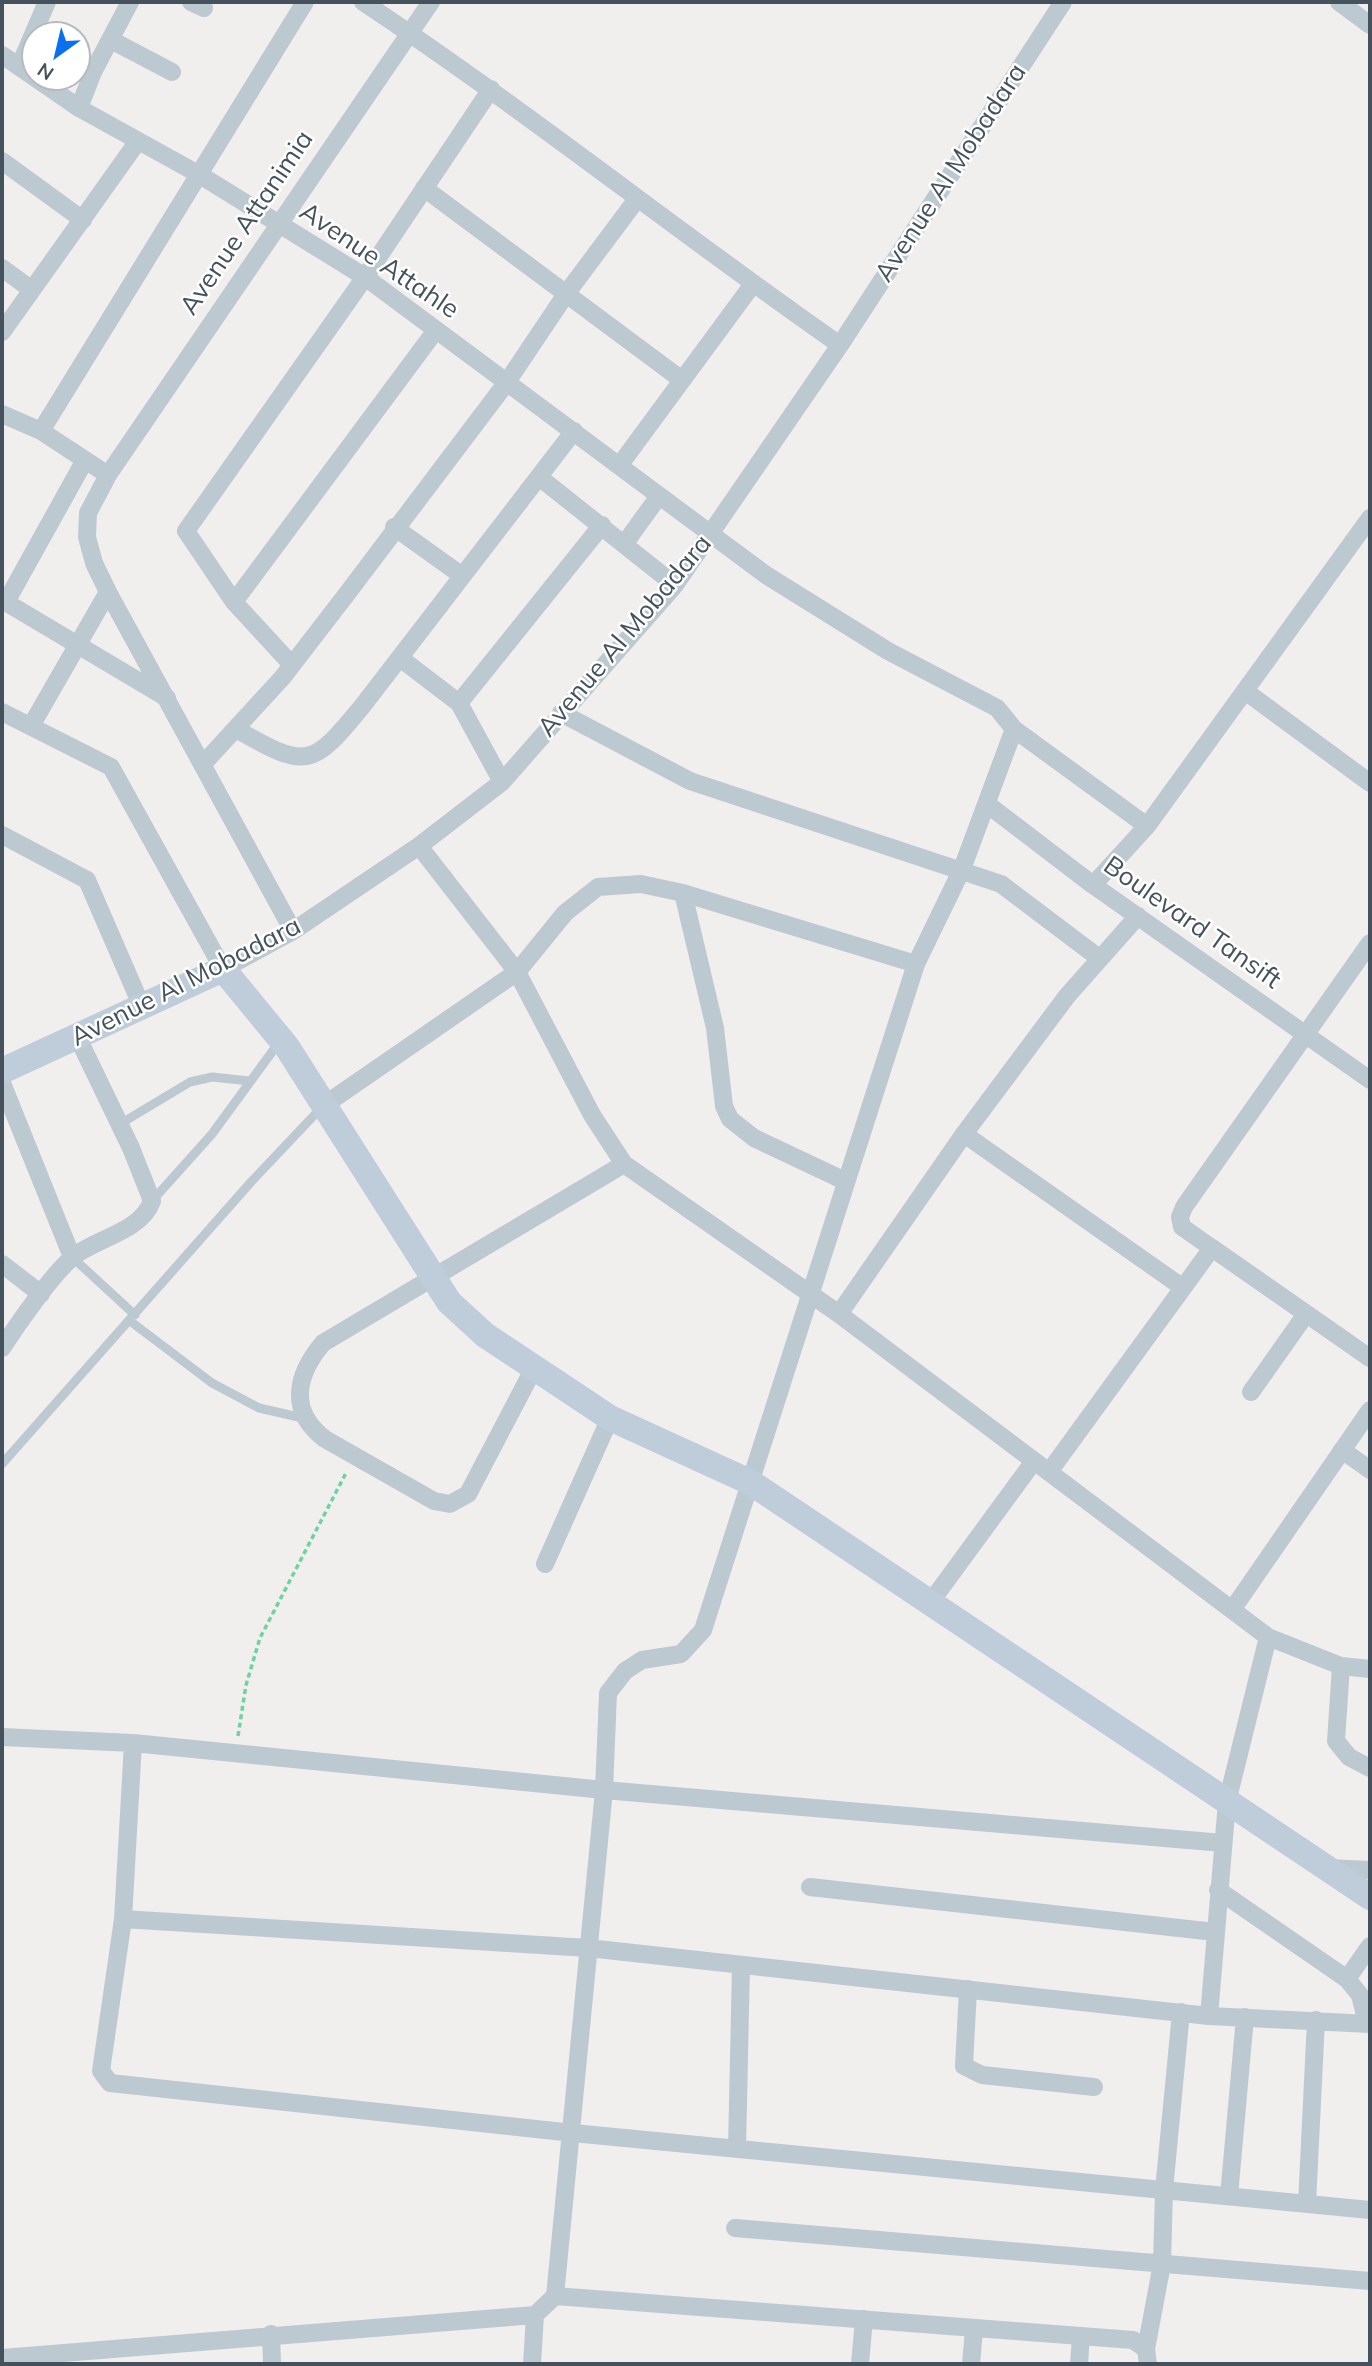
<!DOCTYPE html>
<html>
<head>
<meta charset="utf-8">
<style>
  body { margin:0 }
  #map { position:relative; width:1372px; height:2366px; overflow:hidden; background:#f1eeee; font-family:Mulish,sans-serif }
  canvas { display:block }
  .frame { position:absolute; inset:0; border:4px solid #45525d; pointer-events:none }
  .north { position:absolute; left:21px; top:21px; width:70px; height:70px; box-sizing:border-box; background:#fff; border:2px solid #b5babe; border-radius:50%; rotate:214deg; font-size:19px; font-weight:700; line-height:28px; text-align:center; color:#45525d }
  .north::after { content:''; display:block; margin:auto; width:24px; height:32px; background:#0b70ee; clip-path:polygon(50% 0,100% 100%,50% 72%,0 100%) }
</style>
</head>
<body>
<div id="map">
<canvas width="1372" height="2366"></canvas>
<div class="frame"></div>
<div class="north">N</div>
</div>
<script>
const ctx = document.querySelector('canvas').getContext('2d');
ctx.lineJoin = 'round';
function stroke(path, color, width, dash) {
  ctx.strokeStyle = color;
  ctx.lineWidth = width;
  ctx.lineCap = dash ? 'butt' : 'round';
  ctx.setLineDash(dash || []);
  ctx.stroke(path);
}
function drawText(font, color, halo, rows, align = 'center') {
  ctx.font = font + ' Mulish,sans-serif';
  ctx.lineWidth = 5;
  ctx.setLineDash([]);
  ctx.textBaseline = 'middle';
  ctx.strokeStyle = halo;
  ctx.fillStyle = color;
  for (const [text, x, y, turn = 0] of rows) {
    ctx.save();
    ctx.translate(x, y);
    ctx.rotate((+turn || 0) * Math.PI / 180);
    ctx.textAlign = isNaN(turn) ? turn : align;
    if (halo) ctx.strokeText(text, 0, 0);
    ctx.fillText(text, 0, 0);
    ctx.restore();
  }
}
const path = new Path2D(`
  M238,1736L246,1685L260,1638L346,1473`);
const lane = new Path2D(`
  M120,1124L190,1082L212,1077L250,1081
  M152,1201L212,1134L280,1041
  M72,1257L135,1315
  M130,1321L212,1383L259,1408L303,1418
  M2,1464L251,1182L321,1108`);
const street = new Path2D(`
  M191,2L204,8
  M363,2C526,110 679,233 840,345
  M1339,2L1370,25
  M111,40L172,72
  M2,55L79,108L200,175L365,277L766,575L888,651L997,708L1014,729L1147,826
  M19,67L47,2
  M79,108L93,72L130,2
  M2,161L83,220
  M424,188L682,380
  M2,268L32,290
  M2,332L138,141
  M2,414L41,431L108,475
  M41,431L305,2
  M619,466L753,284
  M539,477L675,585
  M394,527L461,575
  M625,543L659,496
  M2,600L167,698
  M6,602L85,460
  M234,602L436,330
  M400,658L459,703L502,782
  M292,665L234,602L186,531L365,277L491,89
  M1245,691L1370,783
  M459,703L602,525
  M2,712L111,767L223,969L293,931L419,846L502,782L675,585L840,345L1063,2
  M561,713L690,781L1001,884L1099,958
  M31,726L108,592
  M236,729C307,770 312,768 364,704L574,431
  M203,764L282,678L346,595L507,382L566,294L637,199
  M987,804L1093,885L1370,1080
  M2,835L87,880L142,1007
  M419,846L517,972L592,1115L624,1164L839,1314L1268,1637L1341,1666L1370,1669
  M1093,885L1147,826L1370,518
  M683,893L715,1028L724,1106L730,1119L754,1138L845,1181
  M293,931L108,592L94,563L87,537L88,513L108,475L431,2
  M2,1083L72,1257
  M323,1106L517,972L565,913L598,887L641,884L683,893L916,964
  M964,1134L1182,1287
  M1212,1248L1182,1227L1180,1217L1184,1207L1370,943
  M2,1264L41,1294
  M839,1314L964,1134L1067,996L1138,916
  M2,1348C17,1325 53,1273 73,1257C96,1238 141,1232 152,1201L131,1148L78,1038
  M534,1368L468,1494L450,1504L434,1501L325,1439C288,1411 296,1375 323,1343L624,1164
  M1251,1392L1306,1314
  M1342,1450L1370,1470
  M1049,1472L1212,1248L1370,1358
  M545,1564L610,1418
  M930,1603L1034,1461
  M1232,1610L1370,1410
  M1341,1666L1336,1741L1349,1757L1370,1768
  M2,1737L133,1743L604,1790L1223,1843
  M133,1743L123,1919L101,2071L110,2083L573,2133L1370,2210
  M1328,1868L1370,1870
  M810,1887L1215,1932
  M1218,1890L1347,1979L1360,1995L1367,2023
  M123,1919L588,1948L1209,2016L1370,2024
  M1347,1979L1370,1946
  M968,1989L964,2066L982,2075L1094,2087
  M1209,2016L1227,1802L1268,1637
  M737,2149L741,1965
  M1229,2196L1245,2017
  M1307,2204L1316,2020
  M735,2228L1370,2281
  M555,2296L1133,2340L1146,2349L1148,2364
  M271,2334L272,2364
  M1146,2349L1162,2264L1164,2190L1181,2012
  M2,2358L535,2315L555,2296L604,1790L608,1693L625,1671L642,1660L681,1654L703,1630L916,964L962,869L1014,729
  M532,2364L535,2315
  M860,2364L864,2319
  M971,2364L974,2330
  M1079,2364L1081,2337`);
const secondary = new Path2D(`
  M2,1071L223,969L287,1047L449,1302L485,1335L610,1418L750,1482L1370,1897`);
const streetNames = [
  ["Avenue Al Mobadara",951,173,-57],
  ["Avenue Attanimia",247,223,-56],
  ["Avenue Attahle",379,261,34],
  ["Avenue Al Mobadara",625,636,-50],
  ["Boulevard Tansift",1192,923,35],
  ["Avenue Al Mobadara",186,982,-27]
];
stroke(path, '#6ed3a0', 3.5, [5, 3.5]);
stroke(lane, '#bdc9d1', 9);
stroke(street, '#bdc9d1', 18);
stroke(secondary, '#bfccd9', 26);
drawText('26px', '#45525d', '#fff', streetNames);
</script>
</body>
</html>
